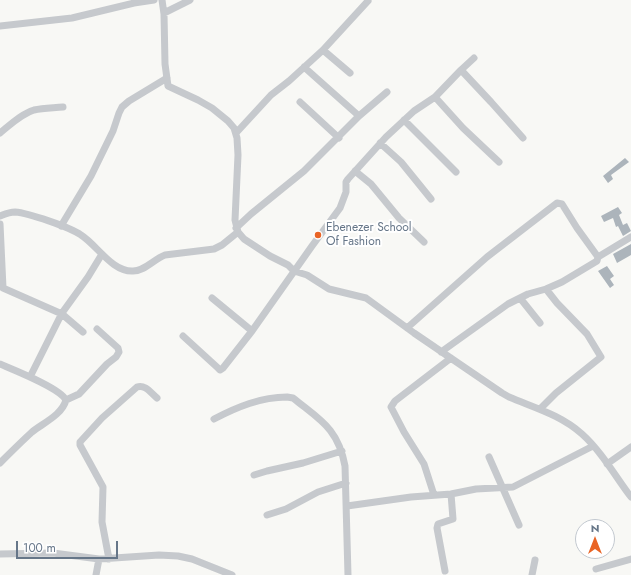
<!DOCTYPE html>
<html>
<head>
<meta charset="utf-8">
<style>
  body { margin:0 }
  #map { position:relative; width:631px; height:575px; overflow:hidden; background:#f8f8f5; font-family:Jost,sans-serif }
  canvas { display:block }
  .north { position:absolute; left:575px; top:519px; width:40px; height:40px; box-sizing:border-box; background:#fff; border:1px solid #c2c8cf; border-radius:50%; rotate:0deg; font-size:11px; font-weight:700; line-height:16px; text-align:center; color:#667688 }
  .north::after { content:''; display:block; margin:auto; width:14px; height:18px; background:#e96425; clip-path:polygon(50% 0,100% 100%,50% 72%,0 100%) }
  .scale { position:absolute; left:16px; top:541px; width:102px; height:18px; box-sizing:border-box; border:2px solid #667688; border-top:0; padding-left:5px; font-size:12px; line-height:14px; white-space:nowrap; color:#667688; -webkit-text-stroke:3px #fff; paint-order:stroke }
</style>
</head>
<body>
<div id="map">
<canvas width="631" height="575"></canvas>
<div class="north">N</div>
<div class="scale">100 m</div>
</div>
<script>
const ctx = document.querySelector('canvas').getContext('2d');
ctx.lineJoin = 'round';
function paint(path, color) {
  ctx.fillStyle = color;
  ctx.fill(path, 'evenodd');
}
function stroke(path, color, width, dash) {
  ctx.strokeStyle = color;
  ctx.lineWidth = width;
  ctx.lineCap = dash ? 'butt' : 'round';
  ctx.setLineDash(dash || []);
  ctx.stroke(path);
}
function drawText(font, color, halo, rows, align = 'center') {
  ctx.font = font + ' Jost,sans-serif';
  ctx.lineWidth = 4;
  ctx.setLineDash([]);
  ctx.textBaseline = 'middle';
  ctx.strokeStyle = halo;
  ctx.fillStyle = color;
  for (const [text, x, y, turn = 0] of rows) {
    ctx.save();
    ctx.translate(x, y);
    ctx.rotate((+turn || 0) * Math.PI / 180);
    ctx.textAlign = isNaN(turn) ? turn : align;
    if (halo) ctx.strokeText(text, 0, 0);
    ctx.fillText(text, 0, 0);
    ctx.restore();
  }
}
const building = new Path2D(`
  M625,158L629,162L611,175L613,179L608,183L603,176Z
  M618,207L622,213L619,215L623,225L627,223L631,231L623,236L618,226L616,227L613,218L604,222L601,216Z
  M631,244V255L617,263L613,254Z
  M607,266L614,276L610,279L614,285L610,288L598,271Z`);
const minor = new Path2D(`
  M162,0L164,14L165,64L168,86L198,100L212,108L228,121L234,128L237,138L238,155L235,220L238,232L244,239L270,256L288,265L294,271L307,275L329,289L366,298L414,333L502,393L509,397C535,408 561,415 582,434C602,452 615,476 631,497
  M164,13L190,0
  M0,26L72,18L134,3L154,0
  M323,50L350,73
  M304,67L359,116
  M461,70L491,102L523,138
  M435,97L463,128L499,162
  M300,102L339,138
  M404,120L456,172
  M0,133C10,125 21,114 34,110C43,108 53,108 63,107
  M236,133L271,95L289,81L323,50L368,1
  M380,143L401,162L431,199
  M355,171L371,184L399,218L424,242
  M0,216C5,214 9,212 15,212C28,213 70,227 81,235C97,245 112,272 133,271C145,271 154,259 165,255L214,249L222,245L238,232
  M0,224L3,288L62,314L83,332
  M61,226L91,176L113,131L119,113L122,107L129,101L167,78
  M236,228L251,214L304,171L359,116L387,92
  M212,298L252,331
  M520,298L540,323
  M407,328L487,257L557,203L562,204L577,228L598,257
  M183,336L218,368L220,370L223,368L252,331L312,246L340,208L346,192V182L348,179L386,137L414,111L435,97L461,70L474,58
  M441,352L508,304L528,294L546,289L562,282L597,261L598,257L631,237
  M0,364C14,370 60,388 66,400
  M30,377L62,313L88,277L102,254
  M540,409L556,393L601,357L587,334L557,303L546,289
  M214,419C237,407 261,397 287,397L293,398C320,420 338,428 345,466L348,575
  M489,457L519,525
  M0,463C11,452 21,442 32,432C43,423 62,415 66,400L79,394L107,364L116,357L119,352L118,348L97,329
  M607,464L631,447
  M254,475L267,471L303,463L342,451
  M434,495L424,464L404,432L391,407L395,401L451,358
  M347,506L411,497L451,494L476,489L513,487L593,446
  M267,515L286,509L318,492L346,483
  M0,554L53,553L99,559L159,555L178,556L192,559L232,575
  M109,559L102,522L103,487L80,445V442L102,418L137,387C145,384 151,393 157,398
  M596,569L631,559
  M445,571L437,528L438,524L453,519L451,494
  M96,575L99,559
  M532,575L535,560`);
const markers = [
  [318,235,4,"#e96425"]
];
const poiNames = [
  ["Ebenezer School",326,228],
  ["Of Fashion",326,242]
];
paint(building, '#acb4bb');
stroke(minor, '#c6c9cd', 7);
for (const [x, y, r, color] of markers) {
  const dot = new Path2D();
  dot.arc(x, y, r, 0, 2 * Math.PI);
  ctx.fillStyle = color;
  ctx.fill(dot);
  stroke(dot, '#fff', 1.5);
}
drawText('12px', '#667688', '#fff', poiNames, 'left');
</script>
</body>
</html>
